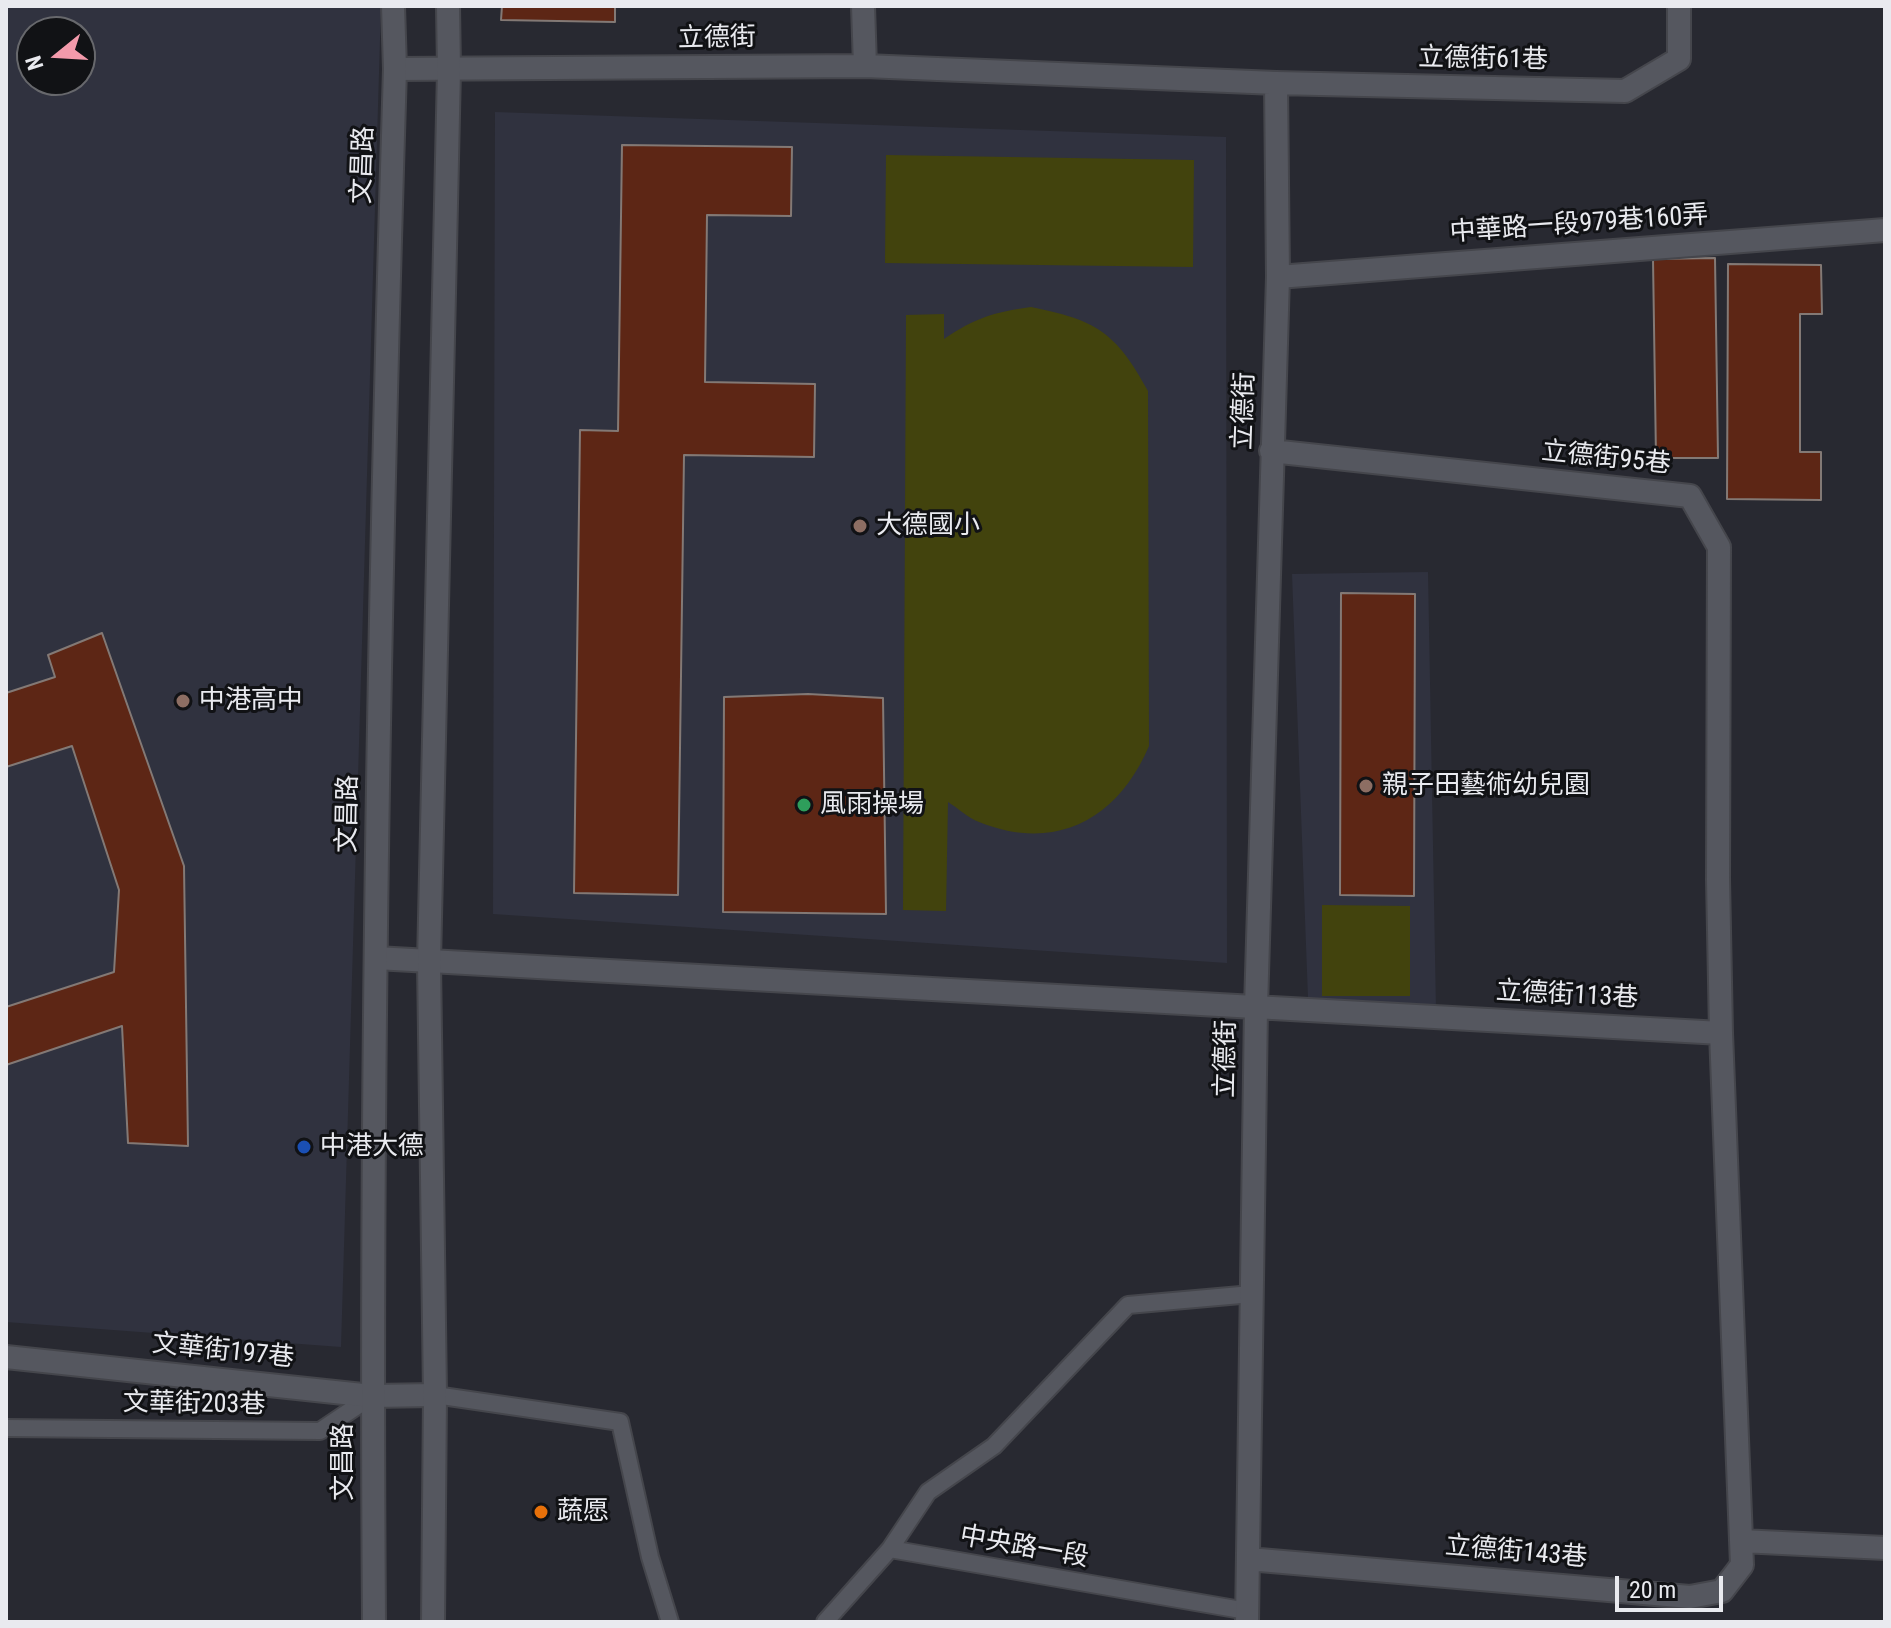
<!DOCTYPE html>
<html>
<head>
<meta charset="utf-8">
<style>
  body { margin:0 }
  #map { position:relative; width:1891px; height:1628px; overflow:hidden; background:#282931; font-family:"Roboto Condensed",sans-serif }
  canvas { display:block }
  .frame { position:absolute; inset:0; border:8px solid #e9eaef; pointer-events:none }
  .north { position:absolute; left:16px; top:16px; width:80px; height:80px; box-sizing:border-box; background:#111215; border:2px solid #67686c; border-radius:50%; rotate:252deg; font-size:22px; font-weight:700; line-height:32px; text-align:center; color:#e9eaef }
  .north::after { content:''; display:block; margin:auto; width:28px; height:36px; background:#f39aab; clip-path:polygon(50% 0,100% 100%,50% 72%,0 100%) }
  .scale { position:absolute; left:1615px; top:1576px; width:108px; height:36px; box-sizing:border-box; border:4px solid #e9eaef; border-top:0; padding-left:10px; font-size:24px; line-height:28px; white-space:nowrap; color:#e9eaef; -webkit-text-stroke:6px #111215; paint-order:stroke }
</style>
</head>
<body>
<div id="map">
<canvas width="1891" height="1628"></canvas>
<div class="frame"></div>
<div class="north">N</div>
<div class="scale">20 m</div>
</div>
<script>
const ctx = document.querySelector('canvas').getContext('2d');
ctx.lineJoin = 'round';
function paint(path, color) {
  ctx.fillStyle = color;
  ctx.fill(path, 'evenodd');
}
function stroke(path, color, width, dash) {
  ctx.strokeStyle = color;
  ctx.lineWidth = width;
  ctx.lineCap = dash ? 'butt' : 'round';
  ctx.setLineDash(dash || []);
  ctx.stroke(path);
}
function drawText(font, color, halo, rows, align = 'center') {
  ctx.font = font + ' "Roboto Condensed","Noto Sans TC",sans-serif';
  ctx.lineWidth = 6;
  ctx.setLineDash([]);
  ctx.textBaseline = 'middle';
  ctx.strokeStyle = halo;
  ctx.fillStyle = color;
  for (const [text, x, y, turn = 0] of rows) {
    ctx.save();
    ctx.translate(x, y);
    ctx.rotate((+turn || 0) * Math.PI / 180);
    ctx.textAlign = isNaN(turn) ? turn : align;
    if (halo) ctx.strokeText(text, 0, 0);
    ctx.fillText(text, 0, 0);
    ctx.restore();
  }
}
const built = new Path2D(`
  M6,6H381L341,1347L6,1322ZM32,32H80V80H32Z
  M495,112L1226,137L1227,963L493,914Z
  M1428,572L1436,1010L1308,998L1292,574Z`);
const green = new Path2D(`
  M886,155L1194,160L1193,267L885,263Z
  M1031,307C1096,320 1116,332 1148,391L1149,746C1118,819 1056,853 979,822C968,818 958,808 948,802L946,911L903,910L906,315L944,314V339C975,318 994,312 1031,307Z
  M1322,905L1410,906V996H1322Z`);
const building = new Path2D(`
  M502,6H615V22L501,20Z
  M622,145L792,147L791,216L707,215L705,382L815,384L814,457L684,455L678,895L574,893L580,430L618,431Z
  M1715,258L1718,458H1656L1653,259Z
  M1728,264L1821,265L1822,314H1800V452H1821V500L1727,499Z
  M1341,593L1415,594L1414,896L1340,895Z
  M102,633L184,866L188,1146L128,1143L122,1026L6,1065V1007L114,972L119,890L72,746L6,767V693L55,677L48,655Z
  M808,694L883,698L886,914L723,912L724,697Z`);
const service = new Path2D(`
  M435,1395L620,1422L650,1557L670,1622
  M6,1428L320,1431L372,1396
  M890,1549L928,1492L994,1446L1128,1305L1252,1294
  M825,1622L890,1549L1247,1611`);
const minor = new Path2D(`
  M863,6L865,66
  M395,69L865,66L1276,83L1625,91L1679,59V6
  M1278,277L1885,230
  M376,958L1721,1033L1718,879L1719,547L1690,496L1271,451
  M6,1357L372,1396L435,1395
  M1741,1541L1885,1548
  M1248,1559L1690,1597L1722,1591L1742,1565L1721,1033
  M1247,1622L1256,1007L1278,277L1276,83`);
const tertiary = new Path2D(`
  M374,1622C370,1104 379,586 395,69L393,6
  M433,1622L435,1395L429,962L449,70L448,6`);
const markers = [
  [860,526,8,"#8d6e63"],
  [183,701,8,"#8d6e63"],
  [1366,786,8,"#8d6e63"],
  [804,805,8,"#2e9e5b"],
  [304,1147,8,"#1a4fb4"],
  [541,1512,8,"#e8710a"]
];
const streetNames = [
  ["立德街",717,39,-1],
  ["立德街61巷",1483,60,1],
  ["文昌路",364,165,-88],
  ["中華路一段979巷160弄",1579,225,-4],
  ["立德街",1245,411,-88],
  ["立德街95巷",1606,459,6],
  ["文昌路",349,814,-89],
  ["立德街113巷",1567,996,3],
  ["立德街",1227,1059,-89],
  ["文華街197巷",223,1352,6],
  ["文華街203巷",194,1405,1],
  ["文昌路",344,1462,-90],
  ["中央路一段",1024,1548,10],
  ["立德街143巷",1516,1553,5]
];
const poiNames = [
  ["大德國小",876,526],
  ["中港高中",199,701],
  ["親子田藝術幼兒園",1382,786],
  ["風雨操場",820,805],
  ["中港大德",320,1147],
  ["蔬愿",557,1512]
];
paint(built, '#30323f');
paint(green, '#42430d');
paint(building, '#5d2615');
stroke(building, '#837975', 2);
stroke(service, '#45464c', 20);
stroke(minor, '#45464c', 26);
stroke(tertiary, '#45464c', 26);
stroke(service, '#55575f', 16);
stroke(minor, '#55575f', 22);
stroke(tertiary, '#55575f', 22);
for (const [x, y, r, color] of markers) {
  const dot = new Path2D();
  dot.arc(x, y, r, 0, 2 * Math.PI);
  ctx.fillStyle = color;
  ctx.fill(dot);
  stroke(dot, '#111215', 3);
}
drawText('26px', '#e9eaef', '#111215', streetNames);
drawText('26px', '#e9eaef', '#111215', poiNames, 'left');
</script>
</body>
</html>
